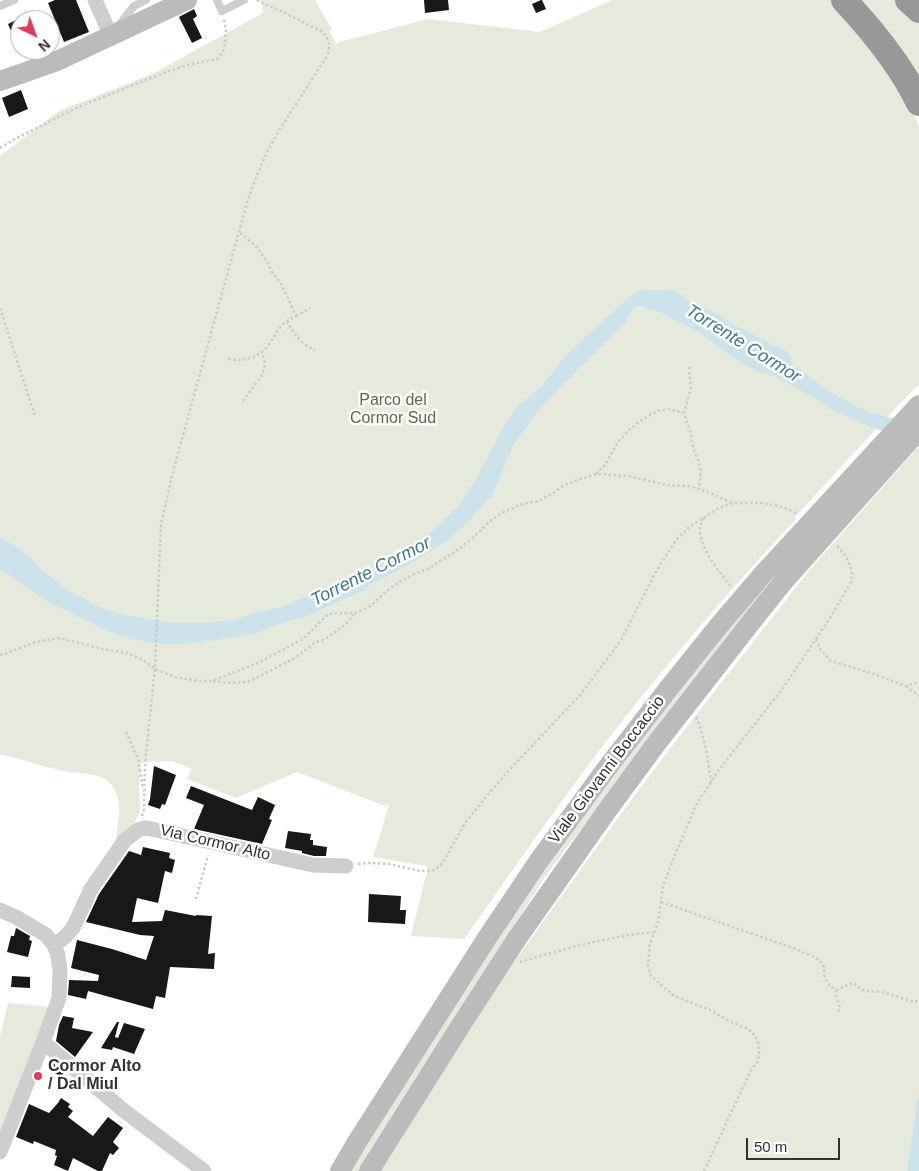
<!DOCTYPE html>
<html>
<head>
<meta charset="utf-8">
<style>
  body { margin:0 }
  #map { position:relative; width:919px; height:1171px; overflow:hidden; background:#fff; font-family:Helvetica,sans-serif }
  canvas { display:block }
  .north { position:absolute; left:10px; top:10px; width:50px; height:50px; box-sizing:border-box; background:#fff; border:1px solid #adadad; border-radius:50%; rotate:138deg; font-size:14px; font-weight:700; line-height:20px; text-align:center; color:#313131 }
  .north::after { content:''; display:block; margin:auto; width:18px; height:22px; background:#df3c5a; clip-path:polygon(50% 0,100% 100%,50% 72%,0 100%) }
  .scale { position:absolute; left:746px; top:1138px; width:94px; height:22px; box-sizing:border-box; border:2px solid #313131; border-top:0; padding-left:6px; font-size:15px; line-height:18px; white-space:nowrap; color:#313131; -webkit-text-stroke:4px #fff; paint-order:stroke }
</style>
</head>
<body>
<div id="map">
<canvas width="919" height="1171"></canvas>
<div class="north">N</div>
<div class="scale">50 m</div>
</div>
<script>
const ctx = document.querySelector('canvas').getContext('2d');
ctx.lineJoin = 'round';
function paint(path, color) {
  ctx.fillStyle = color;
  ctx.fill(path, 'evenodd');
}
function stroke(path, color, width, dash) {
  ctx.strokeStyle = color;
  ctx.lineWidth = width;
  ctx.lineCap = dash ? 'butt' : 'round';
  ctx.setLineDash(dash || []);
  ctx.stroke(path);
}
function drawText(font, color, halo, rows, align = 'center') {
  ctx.font = font + ' Helvetica,sans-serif';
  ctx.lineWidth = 5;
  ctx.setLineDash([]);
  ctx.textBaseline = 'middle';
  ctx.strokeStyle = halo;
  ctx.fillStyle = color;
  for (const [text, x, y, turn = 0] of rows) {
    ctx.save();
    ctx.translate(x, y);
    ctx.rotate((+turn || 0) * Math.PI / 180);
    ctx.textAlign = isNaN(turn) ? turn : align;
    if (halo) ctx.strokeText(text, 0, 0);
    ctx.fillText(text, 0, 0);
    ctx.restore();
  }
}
const green = new Path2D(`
  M261,0H315L333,31L329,30L336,44L339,43V42L428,19L540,32L612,0H834L905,92L919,127V384L888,416H886L876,429L794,518L796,519C723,597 653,679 589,764C546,822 505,881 464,939L411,936L426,875H427V866L373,857L389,805L386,804L385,806L297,772L236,798L187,779L192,769L172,761L154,762L153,761L141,763L139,780L140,812L131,829L117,846C114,834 121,818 119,805C118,797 114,786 108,781C98,773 75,773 63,771C42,766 21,759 0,754V156L59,111L152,74L263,13Z
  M855,0H896L919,20V92Z
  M919,446V1171H380L506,973L626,807L682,733L808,572Z
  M776,574L547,874L369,1152L359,1171H350L541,870L724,632Z
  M8,1003L49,1007L0,1141V1036Z`);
const water = new Path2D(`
  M655,290L674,291L681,295L691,301L721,316L734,325L759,337L770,344L785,350L790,355L793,367L797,368L832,393L857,407L870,412L919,425V445L876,429L834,411L813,397L774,376L760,372L749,367L737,360L697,331L656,310H650L640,306L634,307L631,311L625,323L577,370L537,412L519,437L512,448L497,484L491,496L464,526L448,540L410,564L371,584L362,591L307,616L277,625L256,633L237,637L183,644H164L142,641L122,636L102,628L50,603L0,569V537L17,547L34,561L43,571L66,589L102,608L124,615L174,623H207L234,620L258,612L282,607L335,583L353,576L402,550L432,531L450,515L460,504L467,492L475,481L504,426L518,406L541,387L567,354L633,294L641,291Z
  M919,1093V1171H907L917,1102Z`);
const building = new Path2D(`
  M55,0H76L89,32L64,42L48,3Z
  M424,0H448L449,10L425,13Z
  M541,0H542L546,9L536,13L532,4Z
  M194,9L197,16L193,19L202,38L192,43L179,17Z
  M20,18V52L8,24Z
  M21,90L28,109L9,117L2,98Z
  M154,766L176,775L165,805L162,804L160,809L148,805L150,799Z
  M191,786L252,810L258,797L275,805L269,819L272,820L262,844L194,829L204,805L186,798Z
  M288,831L311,834L310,840H313V845L327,847L326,856H314L302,853V851L285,848Z
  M143,847L170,853L169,858L175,860L172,873L165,871L158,903L137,898L132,922L162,921L165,910L196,916V915L212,916L208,954L215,953L214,969L170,967L165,998L156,996L153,1009L88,991L86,999L68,995L69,980L98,981L99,975L71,968L77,940L112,949L146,960L154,936L140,935L86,922L99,894L129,851L141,855Z
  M369,894L401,896L400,910H406L405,924L368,922Z
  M16,928L30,936L29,940L32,941L28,957L7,952L11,936H14Z
  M12,976L30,977V988L11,987Z
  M63,1016L74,1018L72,1028L93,1032L75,1057L56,1041L59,1025Z
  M117,1022H119L115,1037L118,1038L124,1023L145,1029L134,1054L113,1047L112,1050L101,1048Z
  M53,1063L64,1072L61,1077L50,1070L54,1065L52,1064Z
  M61,1098L70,1104L68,1107L73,1111L68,1117L93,1136L108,1117L123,1128L113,1142L119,1148L113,1155L110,1153L102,1171H98L73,1158L68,1171L54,1165L57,1156L55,1155L56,1150L34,1141L33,1144L16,1137L29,1104L49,1113L58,1103Z`);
const path = new Path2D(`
  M0,148L15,139L78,107L161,74L187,65L217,59L223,52L225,44L226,30L224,19
  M0,308L35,416
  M296,316L310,308
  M287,321C296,337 299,342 315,350
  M228,359C245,362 259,358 269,344C274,338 277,330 282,325C286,321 291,319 296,316L287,296L280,282L273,274L266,260L256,246L239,232
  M689,367L691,388L684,413L691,434L694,451L699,462L701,471L699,489
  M243,401L262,375L265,365L262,352
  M596,474L605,465L618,442L629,430L643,419L658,411L669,409L684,413
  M704,518C702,521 700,525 700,529C699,548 720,573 732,588
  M816,639L820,649L831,661L874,674L906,686L919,682
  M0,655L7,653L36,642L59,638L102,649L127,653L145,661L155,669L175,677L200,681H212L258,663L303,639L327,615L334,613H355L369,607L387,591L399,582L416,573L428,569L456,551L475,536L490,521L504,512L522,504L539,501L552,494L564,485L580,479L596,474L628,476L667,485L689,486L708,492L732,503
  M213,681L231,683L248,682L295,658L316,642L324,640L346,624L355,613
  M906,686L919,696
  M696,717C705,737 708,760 711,782
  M126,732L138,759L143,788
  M142,816L144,809L145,764L155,668L161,524L174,468L246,206C255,179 265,153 280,129C292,110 304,92 316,73C320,66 327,58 329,50C330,43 327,37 323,32L281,11L256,0
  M358,864L369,863L389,864L420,871H429L435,870L441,865L445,859L465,823L485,798L512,767L581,694L605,662L621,640L654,575L676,540L689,527L719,508L733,503H760L774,505L788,509L798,514
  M196,899L208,855
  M661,902L793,948L815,957L821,962L824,967V975L827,983L836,990C843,988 847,984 854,983L858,987L865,991L882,992L914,1002L919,1000
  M520,962C564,949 610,936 655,932
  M836,990V995L840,1008L838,1012
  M704,1171L750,1072L758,1061L759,1053V1044L753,1033L746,1028L731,1022L710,1010L674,996L651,976L648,966L650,943L658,923L663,886L675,855L696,805L718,771L783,688L830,618L851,582L852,572L850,565L845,555L837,546`);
const lane = new Path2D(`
  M217,0L222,11L244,0
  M0,6L14,0
  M119,25L134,6L146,0`);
const street = new Path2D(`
  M95,0L111,36
  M0,910L16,917L46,935L54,945L58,955L60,971L59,998L43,1042L0,1152
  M54,945L65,937L73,928L91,889L125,840L138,830L145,828L152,829L313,865L346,866
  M43,1042L123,1110L204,1171`);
const secondary = new Path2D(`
  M0,81L57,61L187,0
  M340,1171L357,1142L487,938L538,862L607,768L669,688L717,628L763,574L919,405
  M369,1171L463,1022L516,940L606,812L656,744L759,612L783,582L919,430`);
const highway = new Path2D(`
  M844,0C873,31 901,65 919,103
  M908,0L919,10`);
const markers = [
  [38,1076,5,"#df3c5a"]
];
const parkNames = [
  ["Parco del",393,401],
  ["Cormor Sud",393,419]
];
const streetNames = [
  ["Viale Giovanni Boccaccio",607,770,-53],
  ["Via Cormor Alto",215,843,13]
];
const poiNames = [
  ["Cormor Alto",48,1067],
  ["/ Dal Miul",48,1085]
];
const waterNames = [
  ["Torrente Cormor",743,344,32],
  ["Torrente Cormor",371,572,-27]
];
paint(green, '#e5eadd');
paint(water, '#cde3ec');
paint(building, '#181818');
stroke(path, '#cbcbcb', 2.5, [2.5, 2.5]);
stroke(lane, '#cecece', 8);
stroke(street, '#cecece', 15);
stroke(secondary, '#bbb', 20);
stroke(highway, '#989898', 26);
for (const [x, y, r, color] of markers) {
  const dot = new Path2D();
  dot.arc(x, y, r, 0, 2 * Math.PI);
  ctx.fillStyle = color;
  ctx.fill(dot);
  stroke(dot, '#fff', 2);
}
drawText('16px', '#596b3f', '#fff', parkNames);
drawText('16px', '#313131', '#fff', streetNames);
drawText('bold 16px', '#313131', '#fff', poiNames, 'left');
drawText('italic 18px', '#417a91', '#fff', waterNames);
</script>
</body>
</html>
